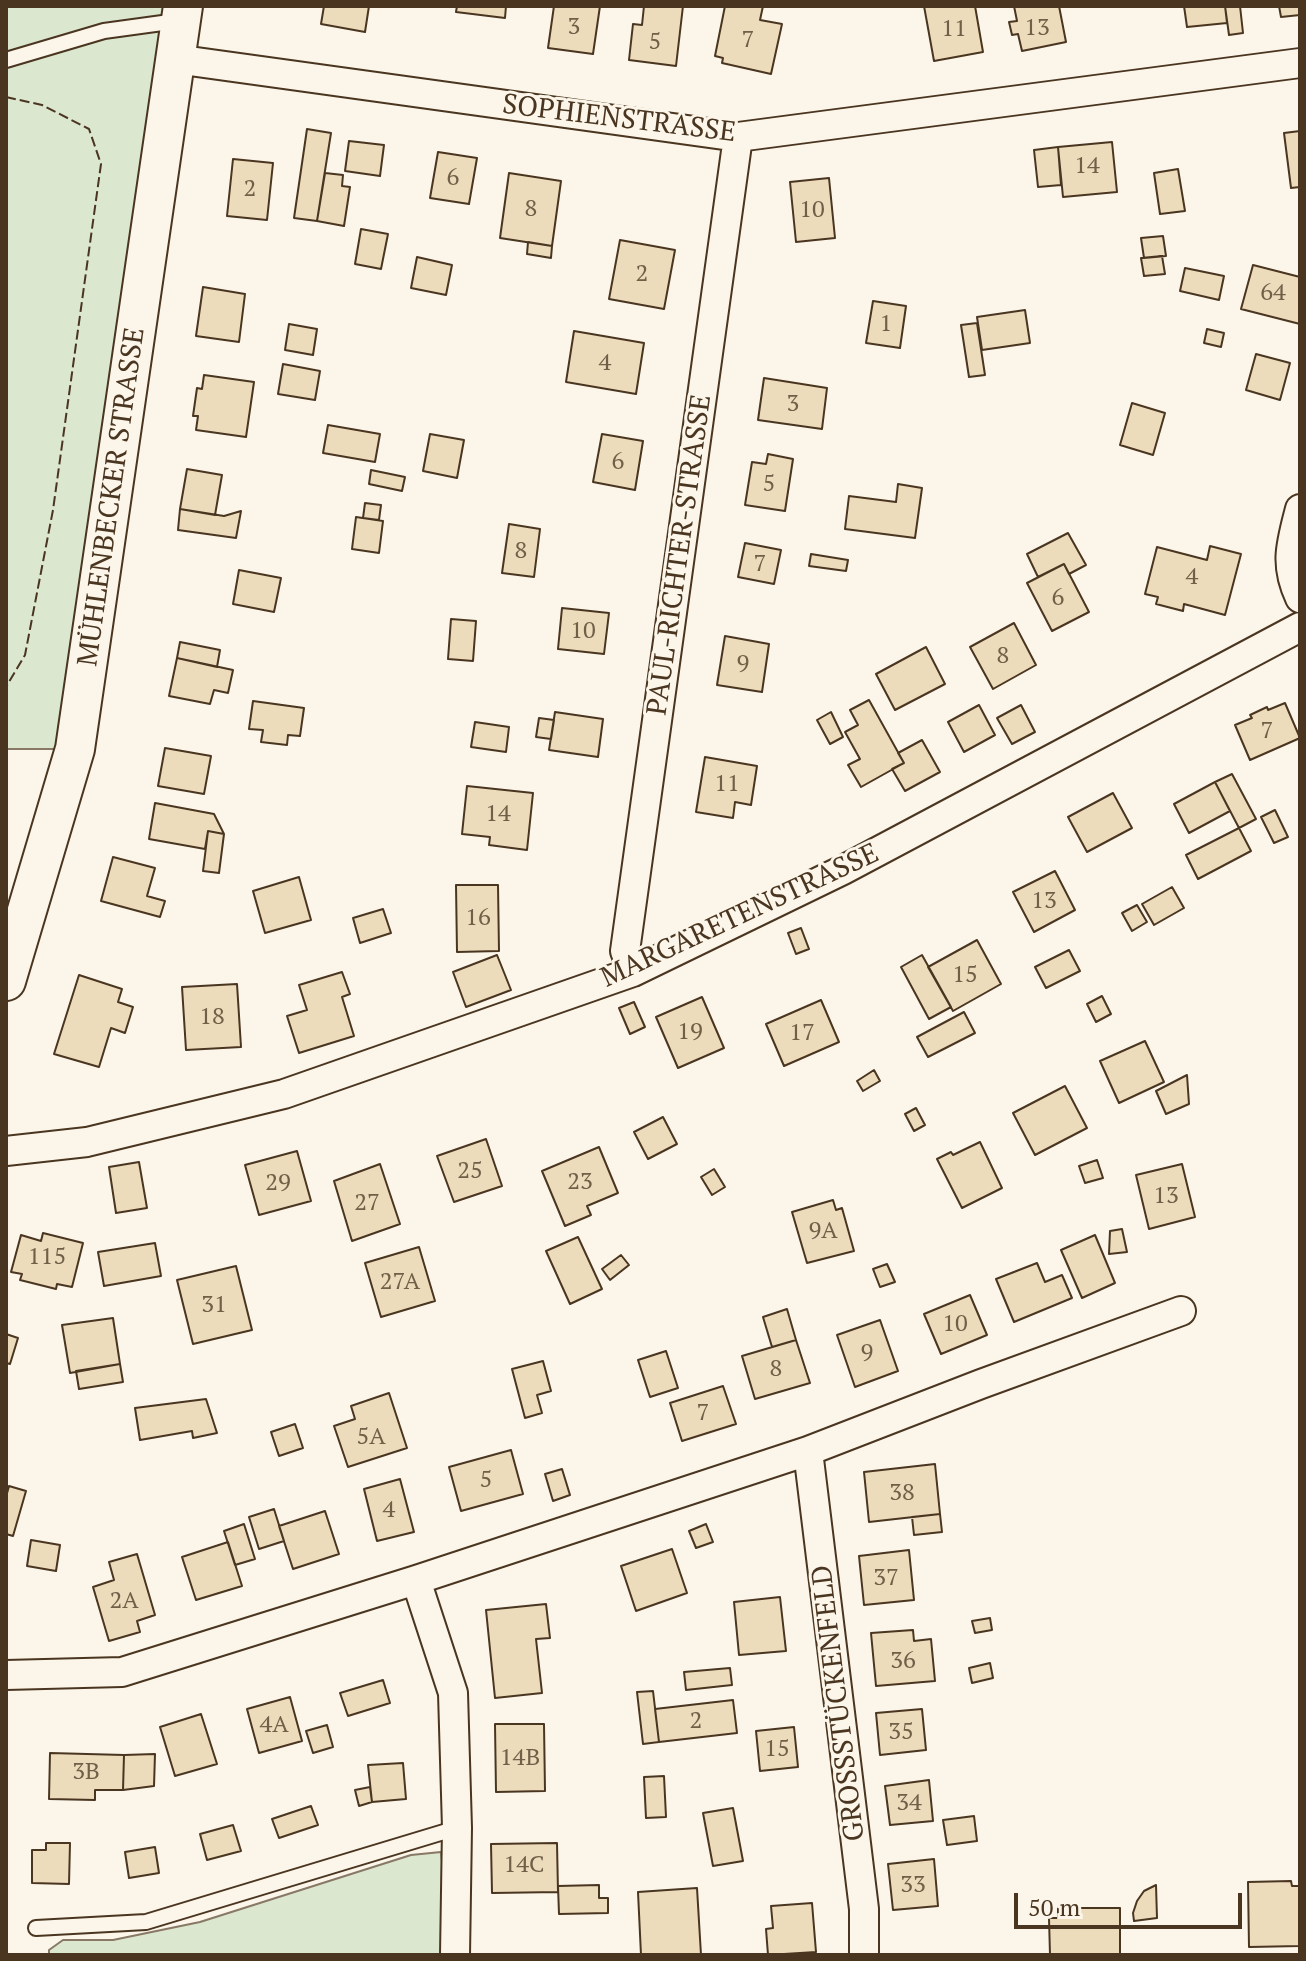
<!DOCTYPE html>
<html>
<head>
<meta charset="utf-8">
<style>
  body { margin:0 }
  #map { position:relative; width:1306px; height:1961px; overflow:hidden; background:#fbf6e9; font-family:"PT Serif",serif }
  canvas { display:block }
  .frame { position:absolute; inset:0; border:8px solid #4a3520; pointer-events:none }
  .scale { position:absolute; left:1014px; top:1893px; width:228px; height:36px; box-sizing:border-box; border:4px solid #4a3520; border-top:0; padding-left:10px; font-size:24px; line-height:28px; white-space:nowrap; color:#4a3520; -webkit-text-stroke:6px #fbf6e9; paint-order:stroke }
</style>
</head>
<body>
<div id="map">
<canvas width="1306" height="1961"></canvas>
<div class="frame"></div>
<div class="scale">50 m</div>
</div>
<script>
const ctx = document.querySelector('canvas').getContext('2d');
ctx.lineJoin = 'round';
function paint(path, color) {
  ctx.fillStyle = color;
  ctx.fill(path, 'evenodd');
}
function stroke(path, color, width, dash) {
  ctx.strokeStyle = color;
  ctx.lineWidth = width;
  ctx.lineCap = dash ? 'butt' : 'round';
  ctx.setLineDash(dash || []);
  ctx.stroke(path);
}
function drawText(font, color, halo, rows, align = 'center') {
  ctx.font = font + ' "PT Serif",serif';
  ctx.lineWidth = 6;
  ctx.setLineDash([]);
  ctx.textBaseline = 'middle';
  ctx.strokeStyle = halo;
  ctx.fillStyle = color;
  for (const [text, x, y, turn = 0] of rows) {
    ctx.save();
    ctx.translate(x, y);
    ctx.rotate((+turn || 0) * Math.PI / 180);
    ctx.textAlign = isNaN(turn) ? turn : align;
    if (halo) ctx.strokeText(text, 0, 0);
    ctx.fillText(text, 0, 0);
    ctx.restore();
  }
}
const green = new Path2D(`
  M6,6H183L75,749H6Z
  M441,1852L445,1892L443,1955H49V1950L63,1940H113L200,1922L411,1855Z`);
const building = new Path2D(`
  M324,6H369L365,32L321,24Z
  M457,6H506L505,18L456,12Z
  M554,6H600L593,54L548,48Z
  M644,6H683L676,66L629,60L633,24L642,25Z
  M725,6H763L760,20L782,24L771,74L722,63L723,58L715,56Z
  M924,6H975L983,52L934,61Z
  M1014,6H1059L1066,42L1022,51L1018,34L1012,35L1009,22L1017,21Z
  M1184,6H1225L1227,23L1187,27Z
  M1225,6H1240L1243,33L1229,35Z
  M1279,6H1300V15L1281,17Z
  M307,129L331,133L317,221L294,218Z
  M1300,131V187L1291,188L1284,133Z
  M349,141L384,145L380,176L345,171Z
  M1112,142L1117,192L1063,197L1058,147Z
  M1058,147L1061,185L1038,187L1034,150Z
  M438,152L477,158L469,204L430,198Z
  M233,159L273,163L267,220L227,216Z
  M1178,169L1185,211L1160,214L1154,173Z
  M325,173L343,175L342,186L350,187L344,226L317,221Z
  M509,173L561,181L552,246L500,238Z
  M829,178L835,238L796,242L790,182Z
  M361,229L388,234L381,269L355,264Z
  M1163,236L1166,256L1144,258L1141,238Z
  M620,240L675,250L664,309L609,299Z
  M528,242L552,246L551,258L527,254Z
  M1162,256L1165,274L1144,276L1141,258Z
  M417,257L452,265L446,295L411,288Z
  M1253,265L1300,277V324L1241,309Z
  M1185,268L1224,276L1219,300L1180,291Z
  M203,287L245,294L239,342L196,336Z
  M873,301L906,306L900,348L866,343Z
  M1025,310L1030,343L982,350L977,317Z
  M977,323L985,375L969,377L961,325Z
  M289,324L317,329L313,355L285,350Z
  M1207,329L1224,333L1221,347L1204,343Z
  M574,331L644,343L636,394L566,382Z
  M1256,354L1290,363L1280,400L1246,390Z
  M283,364L320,371L315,400L278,394Z
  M204,375L254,382L246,437L196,430L198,416H193L197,388L202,389Z
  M764,378L827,388L822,429L758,420Z
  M1132,403L1165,413L1153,455L1120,445Z
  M328,425L380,434L375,462L323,453Z
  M430,434L464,440L457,478L423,471Z
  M602,434L643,441L635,490L593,482Z
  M768,454L793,459L785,511L745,505L752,462L766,464Z
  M187,469L222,475L215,515L180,509Z
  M371,470L405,477L402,491L369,484Z
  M898,484L922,488L915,538L845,529L849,496L896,502Z
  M365,503L381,505L379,520L363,518Z
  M180,509L224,516L241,511L236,538L178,530Z
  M356,517L383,521L379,553L352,549Z
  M509,524L540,529L534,577L502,573Z
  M1068,533L1086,565L1069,574L1064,564L1038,577L1027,554Z
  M745,543L781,550L774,584L738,577Z
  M1210,546L1241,554L1225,615L1184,604L1183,611L1156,604L1158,597L1145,594L1157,547L1207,560Z
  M811,554L848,560L846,571L809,566Z
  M1064,564L1089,612L1052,631L1027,583Z
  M239,570L281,578L274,612L233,604Z
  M562,608L609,613L604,654L558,649Z
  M451,619L476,621L473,661L448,659Z
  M1014,623L1036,665L993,689L970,647Z
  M725,636L769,644L762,692L717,685Z
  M180,642L220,650L217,667L177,658Z
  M926,647L945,684L895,710L876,674Z
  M177,658L233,670L228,693L214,690L210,704L169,696Z
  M869,700L904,763L861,787L848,765L860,759L845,732L858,725L850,710Z
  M253,701L304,708L300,736L288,735L287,745L261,742L263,730L249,729Z
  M1285,703L1300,738L1250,760L1235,725L1252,718L1250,715L1267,707L1268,710Z
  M979,705L995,735L964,752L948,722Z
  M1021,705L1035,732L1012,744L997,718Z
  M555,712L603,719L598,757L549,750Z
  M831,712L843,737L830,744L817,720Z
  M539,718L554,720L551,739L536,737Z
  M475,722L509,727L506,752L471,747Z
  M922,740L940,772L905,791L892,769L904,763L898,753Z
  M165,748L211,756L204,794L158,786Z
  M705,757L757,766L751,805L735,802L733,818L696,812Z
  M1232,774L1256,819L1239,828L1215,782Z
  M1215,782L1230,811L1189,833L1174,804Z
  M467,786L533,793L527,850L489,845L490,837L462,834Z
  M1113,793L1132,828L1087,852L1068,817Z
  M155,803L214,814L224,834L208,831L205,849L149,839Z
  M1275,810L1288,837L1274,843L1261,817Z
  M1239,828L1251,851L1198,879L1186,855Z
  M208,831L224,834L219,873L203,871Z
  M113,857L155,868L147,896L165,901L160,917L101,901Z
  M1055,871L1075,910L1034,932L1013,892Z
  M299,877L311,920L265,933L253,891Z
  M456,885H498L499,951L457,952Z
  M1172,887L1184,908L1154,925L1142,904Z
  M1137,905L1147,922L1132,931L1122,913Z
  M383,909L391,933L360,943L353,918Z
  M801,928L809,949L796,954L788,933Z
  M977,940L1001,984L953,1011L928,967Z
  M1069,950L1080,971L1046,988L1035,967Z
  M497,955L511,990L466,1007L453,972Z
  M922,955L951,1007L929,1019L901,967Z
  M342,972L350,994L342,997L354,1036L299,1053L287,1016L307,1010L299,985Z
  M79,975L122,989L118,1002L133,1007L125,1033L111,1028L99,1067L54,1054Z
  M237,984L241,1047L186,1050L182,987Z
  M1102,996L1111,1014L1096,1022L1087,1004Z
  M702,997L724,1048L678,1068L656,1017Z
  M821,1000L839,1042L784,1066L766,1024Z
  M634,1002L645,1027L630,1034L619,1008Z
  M964,1012L975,1033L928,1057L917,1037Z
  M1145,1041L1164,1082L1119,1103L1100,1061Z
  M874,1070L880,1081L863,1091L857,1081Z
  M1187,1075L1189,1104L1166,1114L1156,1091Z
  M1065,1086L1087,1128L1035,1155L1013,1113Z
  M916,1108L925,1125L914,1131L905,1114Z
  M663,1117L677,1144L648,1159L634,1132Z
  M486,1139L502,1186L454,1202L437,1156Z
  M980,1142L1002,1188L962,1208L937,1159L951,1152L953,1155Z
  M599,1147L618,1193L587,1206L591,1215L565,1226L542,1171Z
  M297,1151L311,1201L259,1215L245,1165Z
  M1097,1160L1103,1178L1085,1183L1079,1166Z
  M139,1162L147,1208L116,1213L109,1167Z
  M380,1164L400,1224L352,1241L334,1181Z
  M1182,1164L1195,1217L1149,1229L1136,1175Z
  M714,1169L725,1187L712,1195L701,1177Z
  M833,1200L836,1210L842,1208L854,1251L807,1263L792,1212Z
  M1122,1229L1127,1252L1109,1254L1110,1231Z
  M43,1233L83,1243L72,1287L57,1284L56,1289L20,1280L22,1274L11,1272L21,1235L41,1241Z
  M1095,1235L1115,1283L1082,1298L1061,1250Z
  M578,1237L602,1289L570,1304L546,1251Z
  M155,1243L161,1276L104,1286L98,1252Z
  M419,1247L435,1301L381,1317L365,1263Z
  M621,1255L629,1265L610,1280L602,1269Z
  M1037,1263L1045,1282L1062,1275L1072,1298L1014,1322L996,1279Z
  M887,1264L895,1282L880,1287L873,1269Z
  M236,1266L252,1330L193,1344L177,1280Z
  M970,1295L987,1335L941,1354L924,1314Z
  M787,1309L796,1340L772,1347L763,1317Z
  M113,1318L120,1364L70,1373L62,1325Z
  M880,1320L898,1371L855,1387L837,1335Z
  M6,1334L18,1338L10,1364L6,1363Z
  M796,1340L810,1383L755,1399L742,1356Z
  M666,1351L678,1388L650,1397L638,1360Z
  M543,1361L551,1391L537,1395L542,1413L525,1418L512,1369Z
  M120,1364L123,1382L79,1389L76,1371Z
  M723,1386L736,1424L682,1441L670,1403Z
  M389,1393L407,1448L348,1467L334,1426L355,1419L351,1406Z
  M206,1399L217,1433L193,1438L192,1431L140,1440L135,1408Z
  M295,1424L303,1448L279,1456L271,1432Z
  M511,1450L523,1494L461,1511L449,1467Z
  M935,1464L940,1514L869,1522L864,1472Z
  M562,1469L570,1495L553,1501L545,1474Z
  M400,1479L414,1532L377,1541L364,1489Z
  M9,1486L26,1491L13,1536L6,1534V1497Z
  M274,1509L284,1541L259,1549L249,1517Z
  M325,1511L339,1554L293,1569L279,1526Z
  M940,1514L942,1532L914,1535L912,1517Z
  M244,1524L255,1559L235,1565L224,1531Z
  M706,1524L713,1542L696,1548L689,1531Z
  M31,1540L60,1545L56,1571L27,1566Z
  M228,1542L242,1586L196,1600L182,1557Z
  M672,1549L687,1593L636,1611L621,1566Z
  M909,1550L914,1600L864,1605L859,1556Z
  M137,1554L155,1615L137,1621L140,1632L109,1641L93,1587L114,1580L109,1562Z
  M780,1597L786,1651L739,1655L734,1602Z
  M546,1604L550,1638L536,1639L542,1693L495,1698L486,1610Z
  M990,1618L992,1630L975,1633L972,1621Z
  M913,1630L914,1641L931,1639L935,1681L876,1686L871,1633Z
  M990,1663L993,1678L972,1683L969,1668Z
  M730,1668L732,1685L686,1690L684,1672Z
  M383,1680L390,1703L348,1716L340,1693Z
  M653,1691L659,1742L643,1744L637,1692Z
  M290,1697L302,1741L259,1753L247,1709Z
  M733,1700L737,1733L659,1742L655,1709Z
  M922,1709L926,1750L880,1755L876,1713Z
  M201,1714L217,1764L175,1776L160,1727Z
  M495,1724H544L545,1791L496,1792Z
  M327,1725L333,1747L313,1753L306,1731Z
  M794,1727L798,1767L760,1771L756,1731Z
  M50,1753L124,1755L123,1790H95V1800L49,1799Z
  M155,1754L154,1786L123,1790L124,1755Z
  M403,1763L406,1799L372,1802L368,1765Z
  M664,1776L666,1817L646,1818L644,1777Z
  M929,1780L933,1821L890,1825L885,1786Z
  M370,1787L372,1802L359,1806L355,1790Z
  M311,1806L318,1825L279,1838L272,1819Z
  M733,1808L743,1861L713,1866L703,1813Z
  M974,1816L977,1841L947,1845L943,1820Z
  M233,1825L241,1851L207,1860L200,1834Z
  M46,1843H70L69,1884L32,1883V1850H46Z
  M557,1843L558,1892L492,1893L491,1844Z
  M155,1847L159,1873L129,1878L125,1852Z
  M934,1859L938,1906L893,1910L888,1864Z
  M1291,1881L1292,1886H1300V1946L1249,1947L1248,1882Z
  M599,1885V1898H608V1913L559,1914L558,1886Z
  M1156,1885L1157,1918L1134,1921L1133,1913L1137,1901L1144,1891Z
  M697,1888L701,1955H641L638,1892Z
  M812,1903L816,1952L768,1955L766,1929L773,1928L771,1906Z
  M1058,1908H1120V1955H1050L1049,1918H1058Z`);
const service = new Path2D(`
  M6,60L104,31L177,21
  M36,1928L146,1922L457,1828`);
const minor = new Path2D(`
  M175,59L738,137L1300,63
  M1300,509C1291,544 1284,564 1300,598
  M633,972L625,951L738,137
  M6,1151L87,1142L284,1094L633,972L843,870L1300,627
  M808,1451L981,1384L1181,1311
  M416,1580L453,1693L457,1828L455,1955
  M6,1675L122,1672L416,1580L808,1451L864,1909V1955`);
const secondary = new Path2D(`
  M6,981L75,749L183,6`);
const fence = new Path2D(`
  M6,97L42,105L89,129L101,164L53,510L25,655L6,687`);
const numberNames = [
  ["3",574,27],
  ["13",1037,28],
  ["11",954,29],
  ["7",748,40],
  ["5",655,42],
  ["14",1087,166],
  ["6",453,178],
  ["2",250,189],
  ["8",531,209],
  ["10",812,210],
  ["2",642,274],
  ["64",1273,293],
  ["1",886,324],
  ["4",605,363],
  ["3",793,404],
  ["6",618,462],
  ["5",769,484],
  ["8",521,551],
  ["7",760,564],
  ["4",1192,577],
  ["6",1058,598],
  ["10",583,631],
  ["8",1003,656],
  ["9",743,664],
  ["7",1267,731],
  ["11",727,784],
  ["14",498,814],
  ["13",1044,901],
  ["16",478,918],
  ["15",965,975],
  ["18",212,1017],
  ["19",690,1032],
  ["17",802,1033],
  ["25",470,1171],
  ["23",580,1182],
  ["29",278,1183],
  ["13",1166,1196],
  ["27",367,1203],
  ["9A",823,1231],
  ["115",47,1257],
  ["27A",400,1282],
  ["31",214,1305],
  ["10",955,1324],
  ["9",867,1353],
  ["8",776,1369],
  ["7",703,1413],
  ["5A",371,1437],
  ["5",486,1480],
  ["38",902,1493],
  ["4",389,1510],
  ["37",886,1578],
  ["2A",124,1601],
  ["36",903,1661],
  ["2",696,1721],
  ["4A",274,1725],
  ["35",901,1732],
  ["15",777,1749],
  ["14B",520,1758],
  ["3B",86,1772],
  ["34",909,1803],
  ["14C",524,1865],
  ["33",913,1885]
];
const streetNames = [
  ["SOPHIENSTRASSE",619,119,7],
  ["MÜHLENBECKER STRASSE",112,497,-82],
  ["PAUL-RICHTER-STRASSE",680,555,-82],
  ["MARGARETENSTRASSE",740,916,-25],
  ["GROSSSTÜCKENFELD",839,1703,-97]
];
paint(green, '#dce7d0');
stroke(green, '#887966', 2);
paint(building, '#ecdcbc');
stroke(building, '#4a3520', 2);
stroke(service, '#4a3520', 18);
stroke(minor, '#4a3520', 32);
stroke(secondary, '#4a3520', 42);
stroke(service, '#fbf6e9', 14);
stroke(minor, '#fbf6e9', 28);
stroke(secondary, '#fbf6e9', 38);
stroke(fence, '#4a3520', 2, [10, 4]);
drawText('24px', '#725f47', null, numberNames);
drawText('28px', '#4a3520', '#fbf6e9', streetNames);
</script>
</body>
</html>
